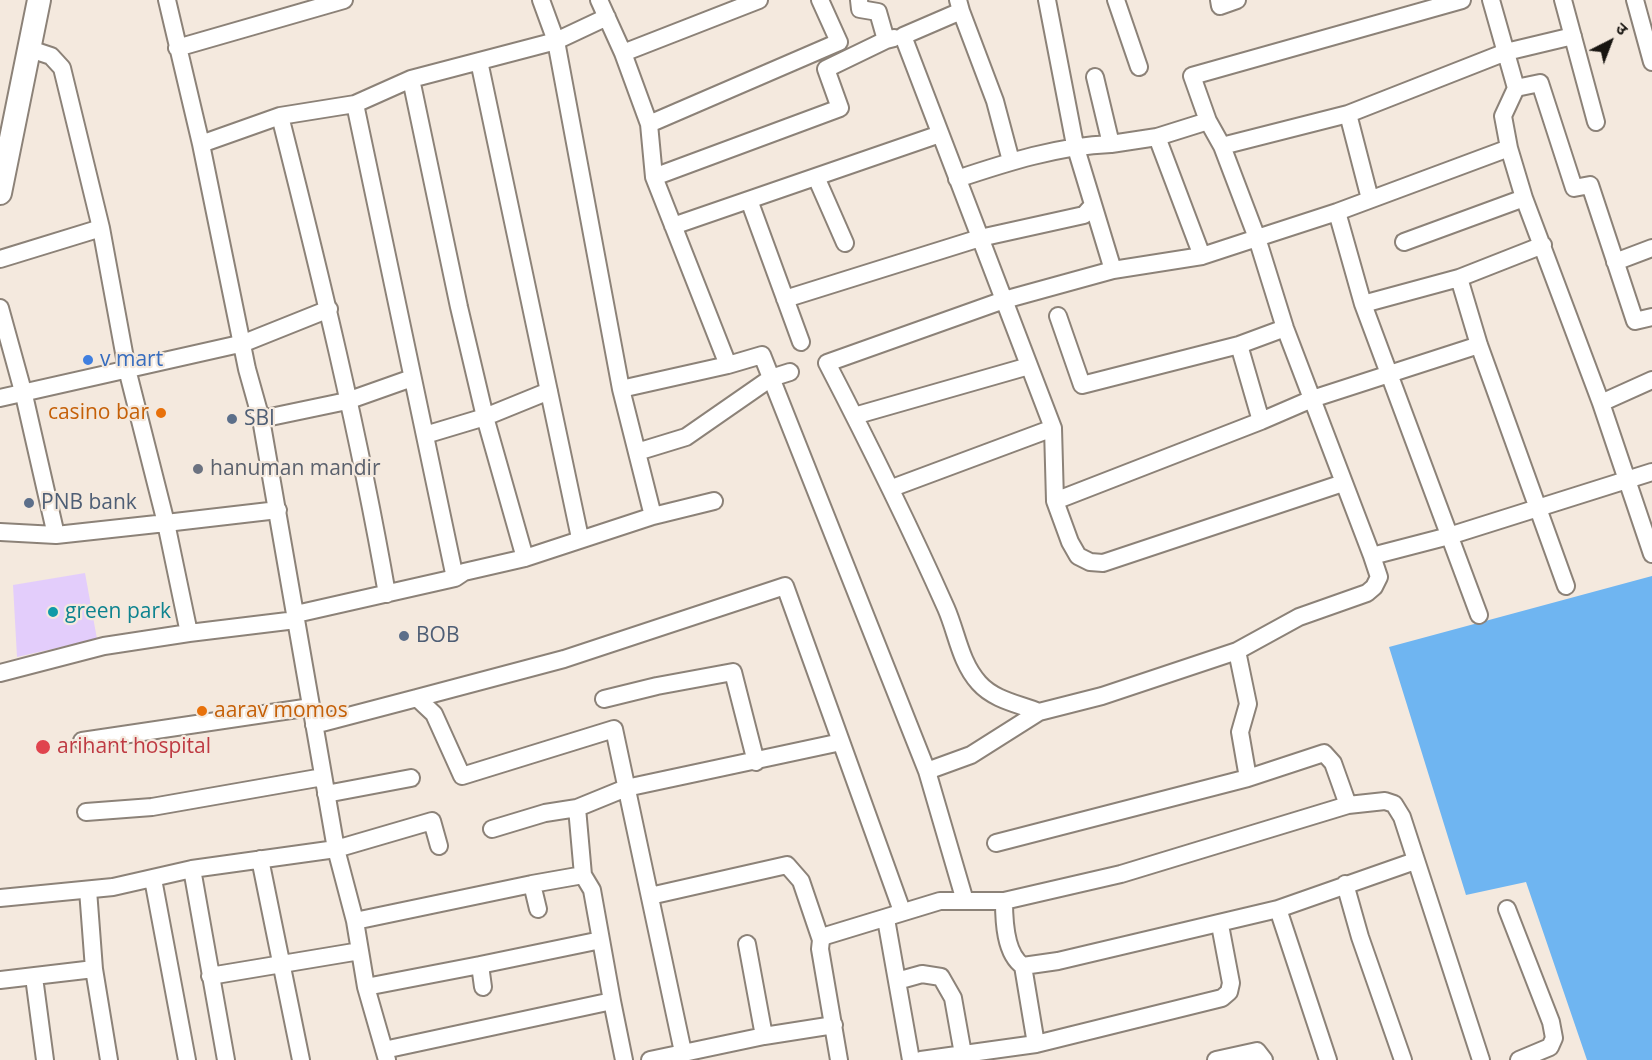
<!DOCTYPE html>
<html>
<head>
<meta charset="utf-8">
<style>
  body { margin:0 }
  #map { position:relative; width:1652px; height:1060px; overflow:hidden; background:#f4e9de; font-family:"Open Sans","Noto Sans Devanagari",sans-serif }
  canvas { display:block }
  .north { position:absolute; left:1580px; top:12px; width:60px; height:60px; -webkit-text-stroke:4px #f4e9de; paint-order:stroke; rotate:42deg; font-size:16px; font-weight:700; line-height:24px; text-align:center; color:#181511 }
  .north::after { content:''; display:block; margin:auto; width:21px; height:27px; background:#181511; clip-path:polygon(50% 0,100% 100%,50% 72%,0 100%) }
</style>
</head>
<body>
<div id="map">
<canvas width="1652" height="1060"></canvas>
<div class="north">उ</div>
</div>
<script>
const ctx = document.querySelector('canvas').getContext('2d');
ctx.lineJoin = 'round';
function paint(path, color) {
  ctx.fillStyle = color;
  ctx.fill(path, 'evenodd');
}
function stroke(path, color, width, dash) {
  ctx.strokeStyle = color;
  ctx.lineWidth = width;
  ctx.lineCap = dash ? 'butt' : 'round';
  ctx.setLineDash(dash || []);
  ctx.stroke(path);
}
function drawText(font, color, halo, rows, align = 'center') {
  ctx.font = font + ' "Open Sans",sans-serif';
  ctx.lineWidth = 4.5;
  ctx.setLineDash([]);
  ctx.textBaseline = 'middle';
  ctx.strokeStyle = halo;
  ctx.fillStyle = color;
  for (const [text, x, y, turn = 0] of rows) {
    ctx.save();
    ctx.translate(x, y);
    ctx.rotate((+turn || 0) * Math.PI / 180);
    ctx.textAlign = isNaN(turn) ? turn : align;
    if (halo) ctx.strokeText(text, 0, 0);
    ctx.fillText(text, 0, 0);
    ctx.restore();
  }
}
const water = new Path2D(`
  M1652,576V1060H1587L1526,882L1466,895L1389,647Z`);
const building = new Path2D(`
  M85,573L97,639L17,657L13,585Z`);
const street = new Path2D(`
  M167,0L201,144L247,369L261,419L336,849L355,921L366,987L387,1060
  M599,0L623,53L649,124L654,177L728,365L762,355L927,771L965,901
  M859,0L860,9L878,12L886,40L894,38
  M958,0L961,11L903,36L1053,428L1055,501L1070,542L1078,556L1090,562L1103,563L1343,483
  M1047,0L1075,145L1113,270
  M1116,0L1139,67
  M1219,0L1220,6L1237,0
  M1491,0L1516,88L1503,116L1509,148L1524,198L1601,403L1652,554
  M1563,0L1596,122
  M1635,0L1652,62
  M961,11L995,101L1011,161
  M27,48L51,56L62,68L101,228L127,369L166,523L278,510
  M177,48L344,0
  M623,53L759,0
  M479,61L580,538
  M1095,77L1111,144L1157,137L1208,121L1222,146L1257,238L1337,212L1509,148
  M411,79L459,307L485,417L549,391
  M1516,88L1540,83L1574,188L1590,185L1635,321L1652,317
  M1348,114L1370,199
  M280,116C320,274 359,433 387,594
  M1208,121L1192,76L1462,0
  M649,124L839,42L820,0
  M1157,137L1202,256
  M201,144L280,116L355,104
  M1222,146L1348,114L1506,52L1573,36
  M654,177L840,108L826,69L886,40
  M816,177L845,243
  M957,179C1008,162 1058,146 1111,144
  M749,200L801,342
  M1337,212L1363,304L1479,615
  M673,226L940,134
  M1404,242L1524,198
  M0,259L101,228
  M1615,262L1652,248
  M1459,278L1479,345L1566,586
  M785,299L980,238L1084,215L1093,205
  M1363,304L1459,278L1543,245
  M0,308L24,395L56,535
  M1058,316L1082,385L1239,345L1285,328
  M1239,345L1261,421
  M621,389L728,365
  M0,398L244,343L329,309
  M1601,403L1652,380
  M854,416L1029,366
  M261,419L347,401L412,378
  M425,435L485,417L525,558
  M637,452L686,437L771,378L790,372
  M892,488L1053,428
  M1055,501L1261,421L1312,399L1479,345
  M653,516L714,501
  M0,532L56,535L166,523L189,633L296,620
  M1372,556L1449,536L1652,472
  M455,578L355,104L411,79L556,41L607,17
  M296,614L455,578L464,572L525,558L653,516L621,389L556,41L541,0
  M0,673L104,646L189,633
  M417,698L564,659L785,586L902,911
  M604,699L657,686L733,672L756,762
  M314,725L417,698L434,714L462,776L614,729L683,1052
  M82,741L311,707
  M927,771L971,755L1039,712L1102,696L1237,651L1299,617L1367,593L1374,587L1379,577L1372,556L1285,328L1257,238L1202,256L1113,270L1004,300L827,363C869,444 909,525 946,608C957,633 960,662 979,683C994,700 1019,704 1039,712
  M1248,778L1324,753L1333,763L1348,805
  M326,794L411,778
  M577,808L583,875L592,890L612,1001
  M86,812L152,807L323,777
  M492,829L545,813L577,808L626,788L841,742
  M996,843L1248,778L1240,732L1248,704L1237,651
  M260,859L301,1060
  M192,869L226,1060
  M153,879L187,1060
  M532,884L583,875
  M1345,884L1360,937L1403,1060
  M88,890L94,969L109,1060
  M650,896L787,865L801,881L821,940
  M0,898L113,887L192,869L336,849L432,821L439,846
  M1004,901C1004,921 1005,954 1023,966L1058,961L1278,909
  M1507,909L1551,1022L1554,1038L1550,1047L1519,1060
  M886,919L911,1060
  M355,921L532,884L538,909
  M480,965L601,940
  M1023,966L1036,1044
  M210,976L360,951
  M34,977L45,1060
  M0,980L94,969
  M897,981L922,974L941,977L953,998L963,1054
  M366,987L480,965L483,987
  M764,1036L834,1025
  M384,1050L612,1001L624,1060
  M650,1060L764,1036L747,944
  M839,1060L820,949L821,940L825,936L940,901H1004L1121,874L1348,805L1385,801L1394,804L1402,817L1481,1060
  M921,1060L1036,1044L1222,998L1229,992L1231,983L1220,925
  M1216,1060L1257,1051L1264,1060
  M1328,1060L1278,909L1415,861`);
const secondary = new Path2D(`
  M0,193L39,0`);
const markers = [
  [88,360,6,"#3f7fe0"],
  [161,413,6,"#e8710a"],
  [232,419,6,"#5c6f8a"],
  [198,469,6,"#6b7280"],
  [29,503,6,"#5c6f8a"],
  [53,612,6,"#0f9aa8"],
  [404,636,6,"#5c6f8a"],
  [202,711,6,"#e8710a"],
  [43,747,8,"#e0444e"]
];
const shopNames = [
  ["v mart",100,360]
];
const foodNames = [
  ["casino bar",149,413],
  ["aarav momos",214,711,"left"]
];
const serviceNames = [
  ["SBI",244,419],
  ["PNB bank",41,503],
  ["BOB",416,636]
];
const worshipNames = [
  ["hanuman mandir",210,469]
];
const cultureNames = [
  ["green park",65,612]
];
const healthNames = [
  ["arihant hospital",57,747]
];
paint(water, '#6fb5f1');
paint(building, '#e3cdfb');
stroke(street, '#8c8278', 20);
stroke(secondary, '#8c8278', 26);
stroke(street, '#fff', 16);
stroke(secondary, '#fff', 22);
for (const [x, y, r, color] of markers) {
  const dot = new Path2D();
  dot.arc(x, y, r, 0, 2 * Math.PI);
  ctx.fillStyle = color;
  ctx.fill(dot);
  stroke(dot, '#f4e9de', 2);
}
drawText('21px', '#366cbe', '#f4e9de', shopNames, 'left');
drawText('21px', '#c56008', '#f4e9de', foodNames, 'right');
drawText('21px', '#4e5e75', '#f4e9de', serviceNames, 'left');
drawText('21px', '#5b616d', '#f4e9de', worshipNames, 'left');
drawText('21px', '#0d838f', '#f4e9de', cultureNames, 'left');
drawText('21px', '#be3a42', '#f4e9de', healthNames, 'left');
</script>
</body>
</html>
